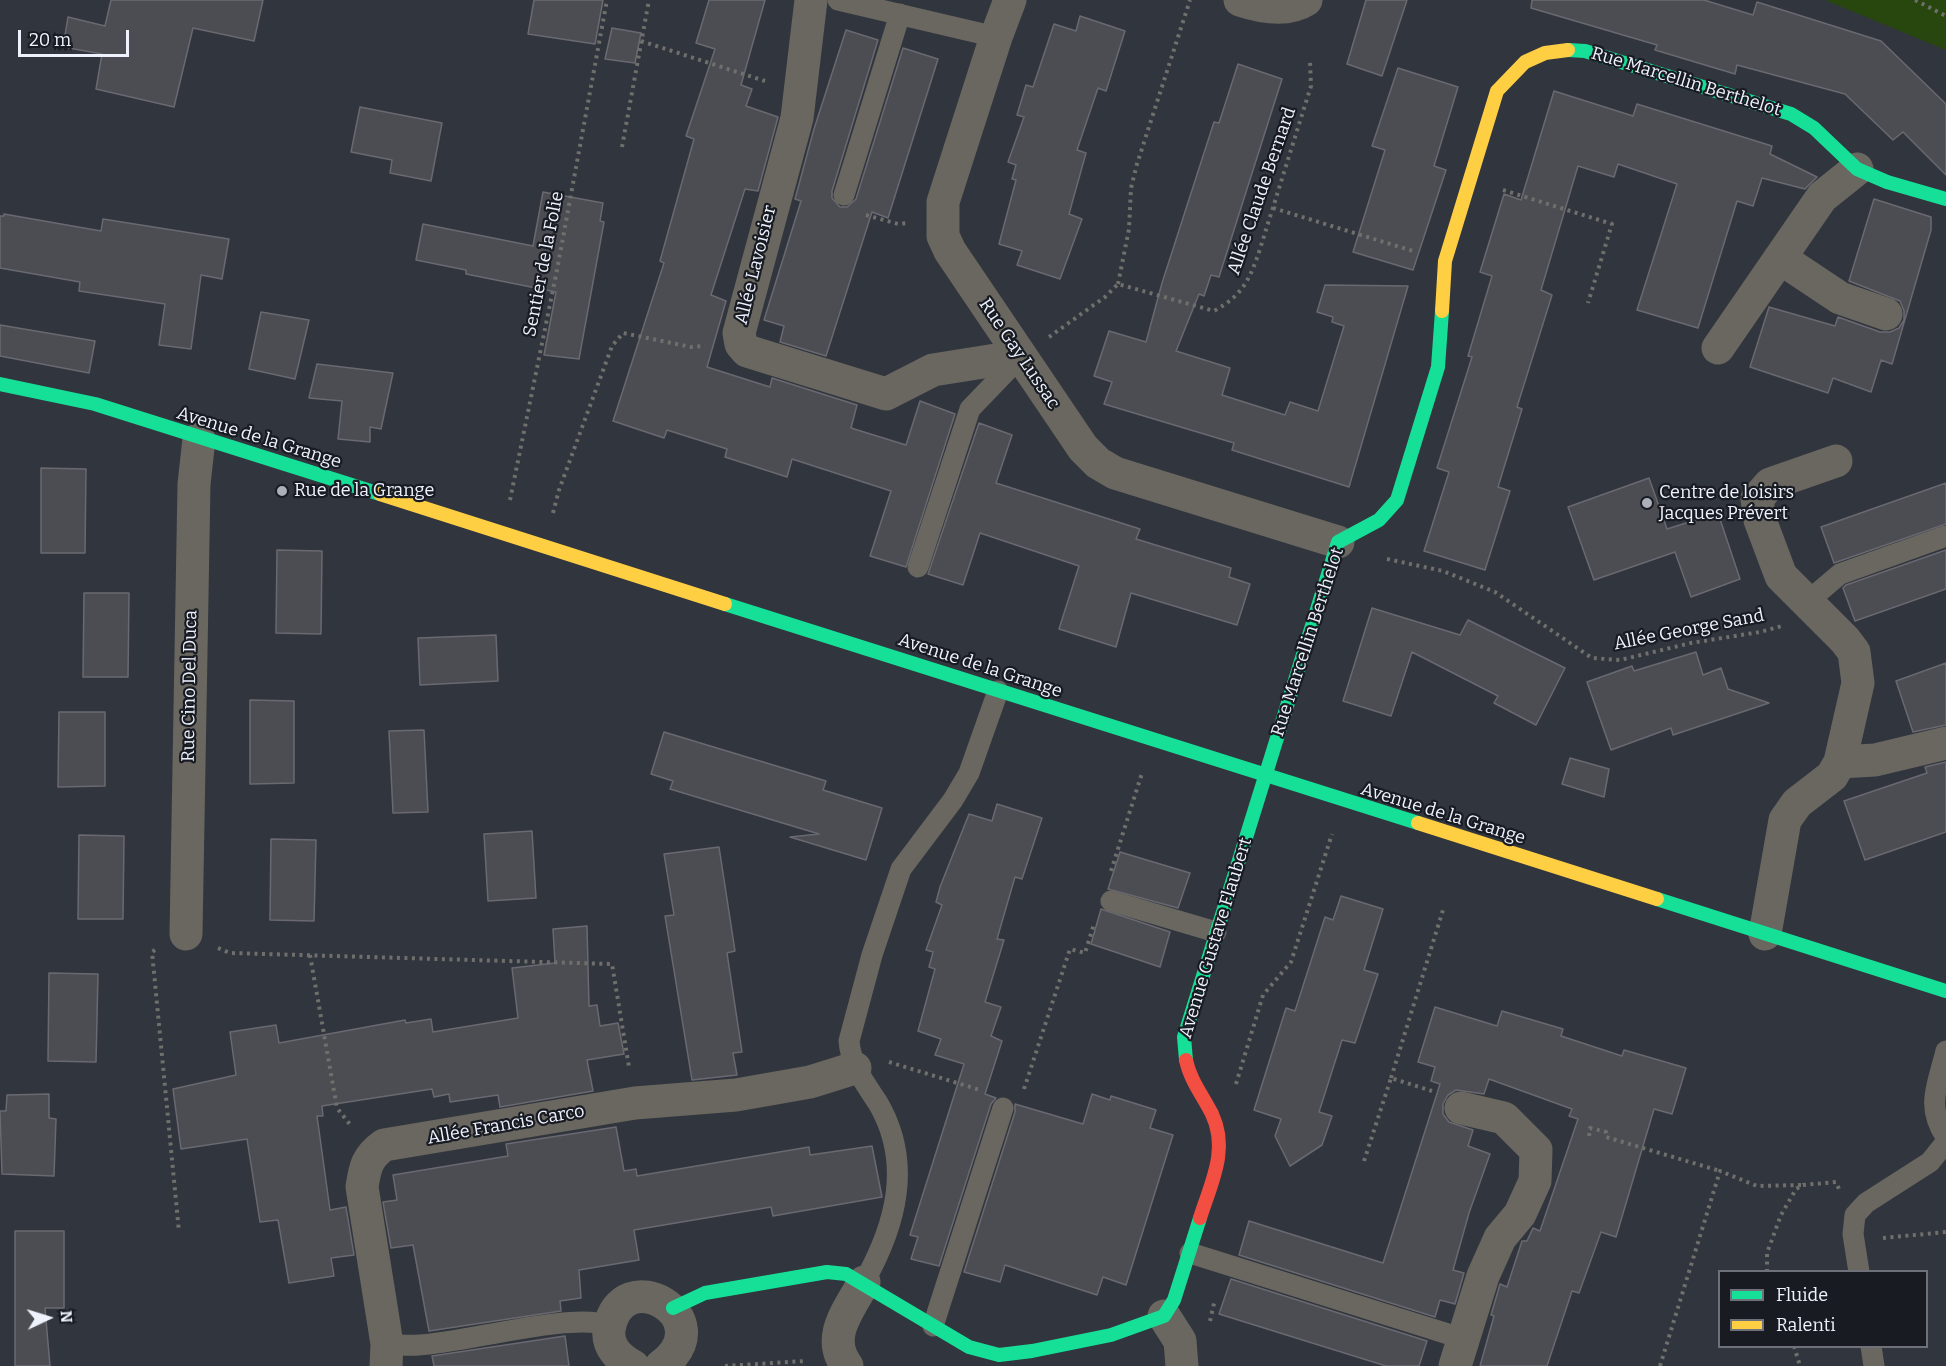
<!DOCTYPE html>
<html>
<head>
<meta charset="utf-8">
<style>
  body { margin:0 }
  #map { position:relative; width:1946px; height:1366px; overflow:hidden; background:#31353e; font-family:Bitter,serif }
  canvas { display:block }
  .legend { position:absolute; left:1718px; top:1270px; width:210px; height:78px; box-sizing:border-box; background:#181b22; border:2px solid #6e717a; margin:0; padding:8px 10px; list-style:none; font-size:18px; color:#eef2fd }
  .legend li { display:flex; align-items:center; gap:12px; height:30px }
  .legend b { width:30px; border:2px solid #6e717a }
  .north { position:absolute; left:18px; top:1288px; width:60px; height:60px; -webkit-text-stroke:4px #181b22; paint-order:stroke; rotate:86deg; font-size:16px; font-weight:700; line-height:24px; text-align:center; color:#eef2fd }
  .north::after { content:''; display:block; margin:auto; width:21px; height:27px; background:#eef2fd; clip-path:polygon(50% 0,100% 100%,50% 72%,0 100%) }
  .scale { position:absolute; left:18px; top:30px; width:111px; height:27px; box-sizing:border-box; border:3px solid #eef2fd; border-top:0; padding-left:8px; font-size:18px; line-height:21px; white-space:nowrap; color:#eef2fd; -webkit-text-stroke:4px #181b22; paint-order:stroke }
</style>
</head>
<body>
<div id="map">
<canvas width="1946" height="1366"></canvas>
<ul class="legend">
<li><b style="height:8px;background:#16e098"></b>Fluide</li>
<li><b style="height:8px;background:#ffcf43"></b>Ralenti</li>
</ul>
<div class="north">N</div>
<div class="scale">20 m</div>
</div>
<script>
const ctx = document.querySelector('canvas').getContext('2d');
ctx.lineJoin = 'round';
function paint(path, color) {
  ctx.fillStyle = color;
  ctx.fill(path, 'evenodd');
}
function stroke(path, color, width, dash) {
  ctx.strokeStyle = color;
  ctx.lineWidth = width;
  ctx.lineCap = dash ? 'butt' : 'round';
  ctx.setLineDash(dash || []);
  ctx.stroke(path);
}
function drawText(font, color, halo, rows, align = 'center') {
  ctx.font = font + ' Bitter,serif';
  ctx.lineWidth = 4.5;
  ctx.setLineDash([]);
  ctx.textBaseline = 'middle';
  ctx.strokeStyle = halo;
  ctx.fillStyle = color;
  for (const [text, x, y, turn = 0] of rows) {
    ctx.save();
    ctx.translate(x, y);
    ctx.rotate((+turn || 0) * Math.PI / 180);
    ctx.textAlign = isNaN(turn) ? turn : align;
    if (halo) ctx.strokeText(text, 0, 0);
    ctx.fillText(text, 0, 0);
    ctx.restore();
  }
}
const green = new Path2D(`
  M1825,0H1946V50Z`);
const building = new Path2D(`
  M111,0H263L254,41L193,28L174,107L96,89L102,54L63,47L68,17L105,26Z
  M534,0H603L595,44L528,34Z
  M709,0H765L741,85L752,89L746,106L778,117L758,191L745,189L711,295L726,301L707,367L770,387L772,378L857,405L851,428L906,445L920,401L955,414L906,567L870,556L891,491L792,459L787,477L725,457L727,449L667,430L664,438L613,421L664,263L660,261L694,139L686,136L715,49L696,43Z
  M1366,0H1407L1382,76L1347,64Z
  M1532,0H1704L1753,15L1757,2L1881,41L1946,104V175L1903,132L1893,140L1845,94L1737,65L1735,74L1655,50L1657,45L1531,8Z
  M1080,16L1125,31L1106,91L1098,88L1077,150L1086,153L1069,214L1082,219L1060,279L1017,265L1022,251L999,244L1016,180L1012,179L1016,165L1008,162L1024,117L1017,115L1026,85L1033,87L1054,24L1076,31Z
  M612,28L641,33L635,63L605,59Z
  M846,30L878,40L832,191V198L840,207H847L856,199L903,48L938,59L888,218L872,212L826,356L780,342L784,326L764,320L801,201L795,199L814,129Z
  M1238,64L1282,79L1219,277L1211,275L1204,296L1199,294L1176,351L1230,368L1222,395L1285,415L1290,402L1318,411L1344,326L1332,322L1333,317L1317,312L1325,285L1408,286L1349,487L1232,450L1234,443L1104,404L1112,382L1094,376L1109,331L1146,342L1162,283L1214,122L1219,123Z
  M1398,68L1458,87L1434,166L1446,170L1413,270L1353,252L1385,150L1372,146Z
  M1554,91L1633,116L1637,104L1772,146L1770,154L1817,177L1805,189L1762,178L1753,206L1737,201L1698,328L1637,310L1677,184L1618,164L1614,177L1578,166L1541,290L1552,295L1517,407L1522,409L1498,487L1510,491L1485,570L1424,551L1449,472L1437,468L1472,357L1468,356L1492,276L1480,272L1504,194L1521,200Z
  M360,107L442,123L431,181L390,173L392,160L351,152Z
  M543,192L603,203L600,221L604,222L579,359L544,355L556,292L466,274V270L416,260L423,224L533,246Z
  M1874,199L1931,217V230L1892,364L1881,360L1871,392L1833,378L1828,393L1750,367L1769,307L1835,326L1838,317L1880,332H1890L1899,328L1904,320V311L1900,301L1849,281Z
  M4,214L101,231L103,219L229,239L222,279L201,275L191,349L159,345L165,304L79,291L80,282L0,268V216H4Z
  M261,312L309,320L295,379L249,369Z
  M0,325L95,341L89,373L0,356Z
  M317,364L393,373L381,429L370,427V442L338,439L342,401L309,398Z
  M979,423L1012,435L996,483L1140,529L1136,539L1231,568L1229,577L1250,584L1237,625L1131,593L1116,647L1059,629L1079,566L980,533L963,585L928,574Z
  M41,468L86,469L85,553H41Z
  M1649,478L1667,529L1718,513L1740,579L1691,597L1675,552L1594,580L1568,507Z
  M1946,483V524L1834,563L1821,527Z
  M277,550L322,551L321,634L276,633Z
  M1946,550V589L1855,621L1843,588L1846,585Z
  M84,593H129L128,677H83Z
  M1372,608L1460,635L1468,620L1565,668L1536,725L1494,703L1498,696L1412,652L1391,716L1343,701Z
  M496,635L498,681L420,685L418,638Z
  M1696,652L1703,675L1721,668L1728,689L1769,703L1673,735L1671,728L1611,750L1587,682L1632,666L1634,671Z
  M1946,663V725L1913,732L1896,681Z
  M250,700L294,701V783L250,784Z
  M59,712H105V786L58,787Z
  M424,730L428,812L393,813L389,731Z
  M664,732L826,781L823,790L882,808L866,860L790,837L819,834L670,789L673,781L651,774Z
  M1570,758L1609,769L1604,797L1562,784Z
  M1946,762V832L1865,860L1844,801L1927,773L1925,767Z
  M997,804L1042,818L1022,879L1015,877L997,939L1004,940L985,1002L1001,1007L991,1036L1002,1041L985,1094L996,1098L991,1104L939,1266L911,1259L918,1237L910,1235L964,1064L935,1055L941,1039L918,1031L935,969L929,967L933,952L926,950L942,905L936,902L940,887L969,814L992,821Z
  M532,831L536,898L488,901L484,834Z
  M79,835L124,836L123,919H78Z
  M271,839L316,840L314,921L270,920Z
  M719,847L735,951L727,953L742,1052L733,1053L737,1075L692,1080L665,916L674,915L664,854Z
  M1120,852L1190,873L1178,908L1108,889Z
  M1341,896L1383,909L1364,970L1378,974L1355,1043L1342,1040L1319,1112L1332,1116L1322,1145L1290,1166L1275,1136L1281,1119L1254,1110L1286,1008L1295,1011L1325,917L1333,920Z
  M1101,909L1170,932L1160,967L1091,944Z
  M587,926L589,1006L597,1005L600,1026L618,1023L624,1054L587,1060L593,1091L500,1107L498,1095L450,1102L449,1094L434,1097L432,1089L322,1106L323,1116H317L330,1210L346,1207L354,1255L331,1258L334,1276L289,1283L278,1220L260,1222L247,1139L181,1149L173,1089L236,1075L230,1032L276,1025L279,1043L405,1020L406,1023L431,1019L433,1032L518,1018L512,968L555,963L553,929Z
  M49,973L98,974L96,1062L48,1061Z
  M1435,1007L1497,1026L1502,1011L1563,1029L1561,1036L1622,1056L1624,1050L1686,1068L1672,1114L1654,1109L1616,1237L1601,1232L1579,1293L1572,1291L1547,1366H1480L1494,1316L1491,1315L1500,1284L1507,1287L1522,1241H1527L1533,1228L1540,1231L1578,1119L1569,1116L1572,1109L1489,1079L1484,1094L1456,1090L1448,1095L1443,1104V1114L1449,1122L1473,1130L1468,1146L1490,1154L1469,1213L1453,1270L1464,1273L1455,1304L1440,1300L1435,1317L1239,1255L1249,1221L1383,1263L1440,1084L1431,1081L1435,1067L1418,1062Z
  M49,1094V1118L56,1119L54,1176L2,1174L0,1111H6L7,1095Z
  M1092,1094L1110,1100L1111,1096L1156,1110L1150,1128L1173,1135L1126,1285L1103,1277L1097,1295L1005,1265L1000,1282L964,1272L1015,1112V1104L1083,1124Z
  M616,1127L624,1171L636,1169L637,1176L809,1147L810,1155L872,1146L882,1197L773,1216L771,1207L634,1230L639,1260L579,1270L581,1298L560,1301L561,1311L429,1331L413,1245L391,1248L383,1202L397,1200L393,1175L508,1156L506,1144Z
  M15,1231H64V1308H45L50,1366H15Z
  M1231,1279L1427,1341L1419,1366H1386L1219,1314Z
  M565,1336L569,1366H434L432,1356Z`);
const path = new Path2D(`
  M1915,0L1946,16
  M641,41L765,81
  M622,147L649,0
  M1503,190L1612,224L1588,303
  M1273,208L1413,251
  M866,215L898,224L908,223
  M1118,284L1129,229L1131,188L1137,164L1190,0
  M1049,337L1105,297L1118,284L1214,311C1243,295 1250,279 1260,249L1311,86L1310,61
  M510,500L557,270L607,0
  M553,513L559,490L612,346L623,333L691,347L705,346
  M1387,559L1443,571L1495,592L1592,658L1620,660L1691,643L1760,632L1782,626
  M1111,871L1142,773
  M218,948L230,953L612,964L629,1067
  M155,950L152,952L179,1232
  M310,955L337,1108L352,1127
  M889,1062L980,1090
  M1391,1078L1443,910
  M1236,1084L1263,995L1291,962L1332,834
  M1024,1089L1070,949L1085,953L1094,924
  M1589,1136L1590,1128L1606,1132V1137L1720,1171
  M1364,1161L1391,1078L1432,1091
  M1883,1238L1946,1232
  M1767,1272V1253L1781,1215L1796,1189L1803,1185L1836,1182L1839,1189
  M1210,1321L1215,1299
  M1794,1346L1800,1366
  M725,1366L805,1361
  M1660,1366L1720,1171L1757,1186L1803,1185`);
const lane = new Path2D(`
  M838,0L996,37
  M844,195L900,14
  M918,567L970,409L1021,356
  M1807,602L1840,574L1946,536
  M1111,901L1216,932
  M1946,1051C1938,1084 1925,1106 1946,1137
  M1190,1253L1464,1339
  M1859,1272L1853,1234L1855,1215L1866,1203L1930,1162L1946,1142
  M864,1282C896,1225 913,1163 878,1103C865,1083 851,1066 849,1041L872,955L901,869L953,800L969,773L998,691
  M933,1326L1003,1108
  M387,1344C398,1345 409,1346 419,1345C465,1343 573,1311 610,1326
  M1871,1346L1874,1366`);
const street = new Path2D(`
  M811,0L797,118L739,333L741,344L747,351L886,394L933,370L1021,356
  M1010,0L996,37L943,202V236L950,251L1083,448L1098,463L1115,473L1338,542
  M1240,0C1261,7 1287,12 1306,0
  M1780,258L1840,298L1886,314
  M1718,348L1822,197L1857,169
  M1840,762L1875,760L1946,743
  M186,934L194,484L199,439
  M1765,934L1785,820L1797,803L1832,776L1840,762L1858,683L1854,652L1845,640L1781,576L1760,520L1757,499L1770,484L1836,461
  M1164,1316L1180,1341L1182,1366
  M386,1366L387,1344L362,1187C365,1167 367,1157 384,1145L635,1103L736,1095L810,1082L855,1068
  M633,1366C620,1359 607,1347 609,1330C620,1258 725,1318 661,1366
  M847,1366C825,1337 849,1310 864,1282
  M1455,1366L1483,1276L1500,1238L1520,1214L1535,1181L1536,1150L1504,1118L1461,1108`);
const fast = new Path2D(`
  M1568,50L1585,51L1791,114L1814,128L1857,169L1887,182L1946,199
  M0,384L95,404L380,494
  M725,604L1418,823
  M1657,899L1946,991
  M1186,1060L1184,1037L1338,542L1379,520L1397,500L1438,367L1442,311
  M673,1308L705,1293L827,1272L846,1274L969,1347L999,1355L1032,1351L1111,1335L1164,1316L1174,1300L1200,1218`);
const slow = new Path2D(`
  M1442,311L1445,261L1497,91L1525,62L1545,53L1568,50
  M380,494L725,604
  M1418,823L1657,899`);
const jam = new Path2D(`
  M1186,1060C1190,1080 1203,1096 1212,1114C1229,1150 1211,1183 1200,1218`);
const markers = [
  [282,491,6,"#acb0ba"],
  [1647,503,6,"#acb0ba"]
];
const streetNames = [
  ["Rue Marcellin Berthelot",1686,82,17],
  ["Allée Claude Bernard",1262,191,-71],
  ["Sentier de la Folie",544,264,-79],
  ["Allée Lavoisier",756,265,-76],
  ["Rue Gay Lussac",1019,354,56],
  ["Avenue de la Grange",259,438,17],
  ["Allée George Sand",1689,630,-11],
  ["Rue Marcellin Berthelot",1308,642,-72],
  ["Avenue de la Grange",980,666,18],
  ["Rue Cino Del Duca",190,686,-89],
  ["Avenue de la Grange",1443,814,17],
  ["Avenue Gustave Flaubert",1216,938,-73],
  ["Allée Francis Carco",506,1125,-10]
];
const poiNames = [
  ["Rue de la Grange",294,491],
  ["Centre de loisirs",1659,493],
  ["Jacques Prévert",1659,514]
];
paint(green, '#28470e');
paint(building, '#4c4d53');
stroke(building, '#6a6971', 1.5);
stroke(path, '#6f6f6b', 4, [3, 4.5]);
stroke(lane, '#69675f', 21);
stroke(street, '#69675f', 33);
stroke(fast, '#16e098', 14);
stroke(slow, '#ffcf43', 14);
stroke(jam, '#f24e42', 14);
for (const [x, y, r, color] of markers) {
  const dot = new Path2D();
  dot.arc(x, y, r, 0, 2 * Math.PI);
  ctx.fillStyle = color;
  ctx.fill(dot);
  stroke(dot, '#181b22', 2);
}
drawText('18px', '#eef2fd', '#181b22', streetNames);
drawText('18px', '#eef2fd', '#181b22', poiNames, 'left');
</script>
</body>
</html>
